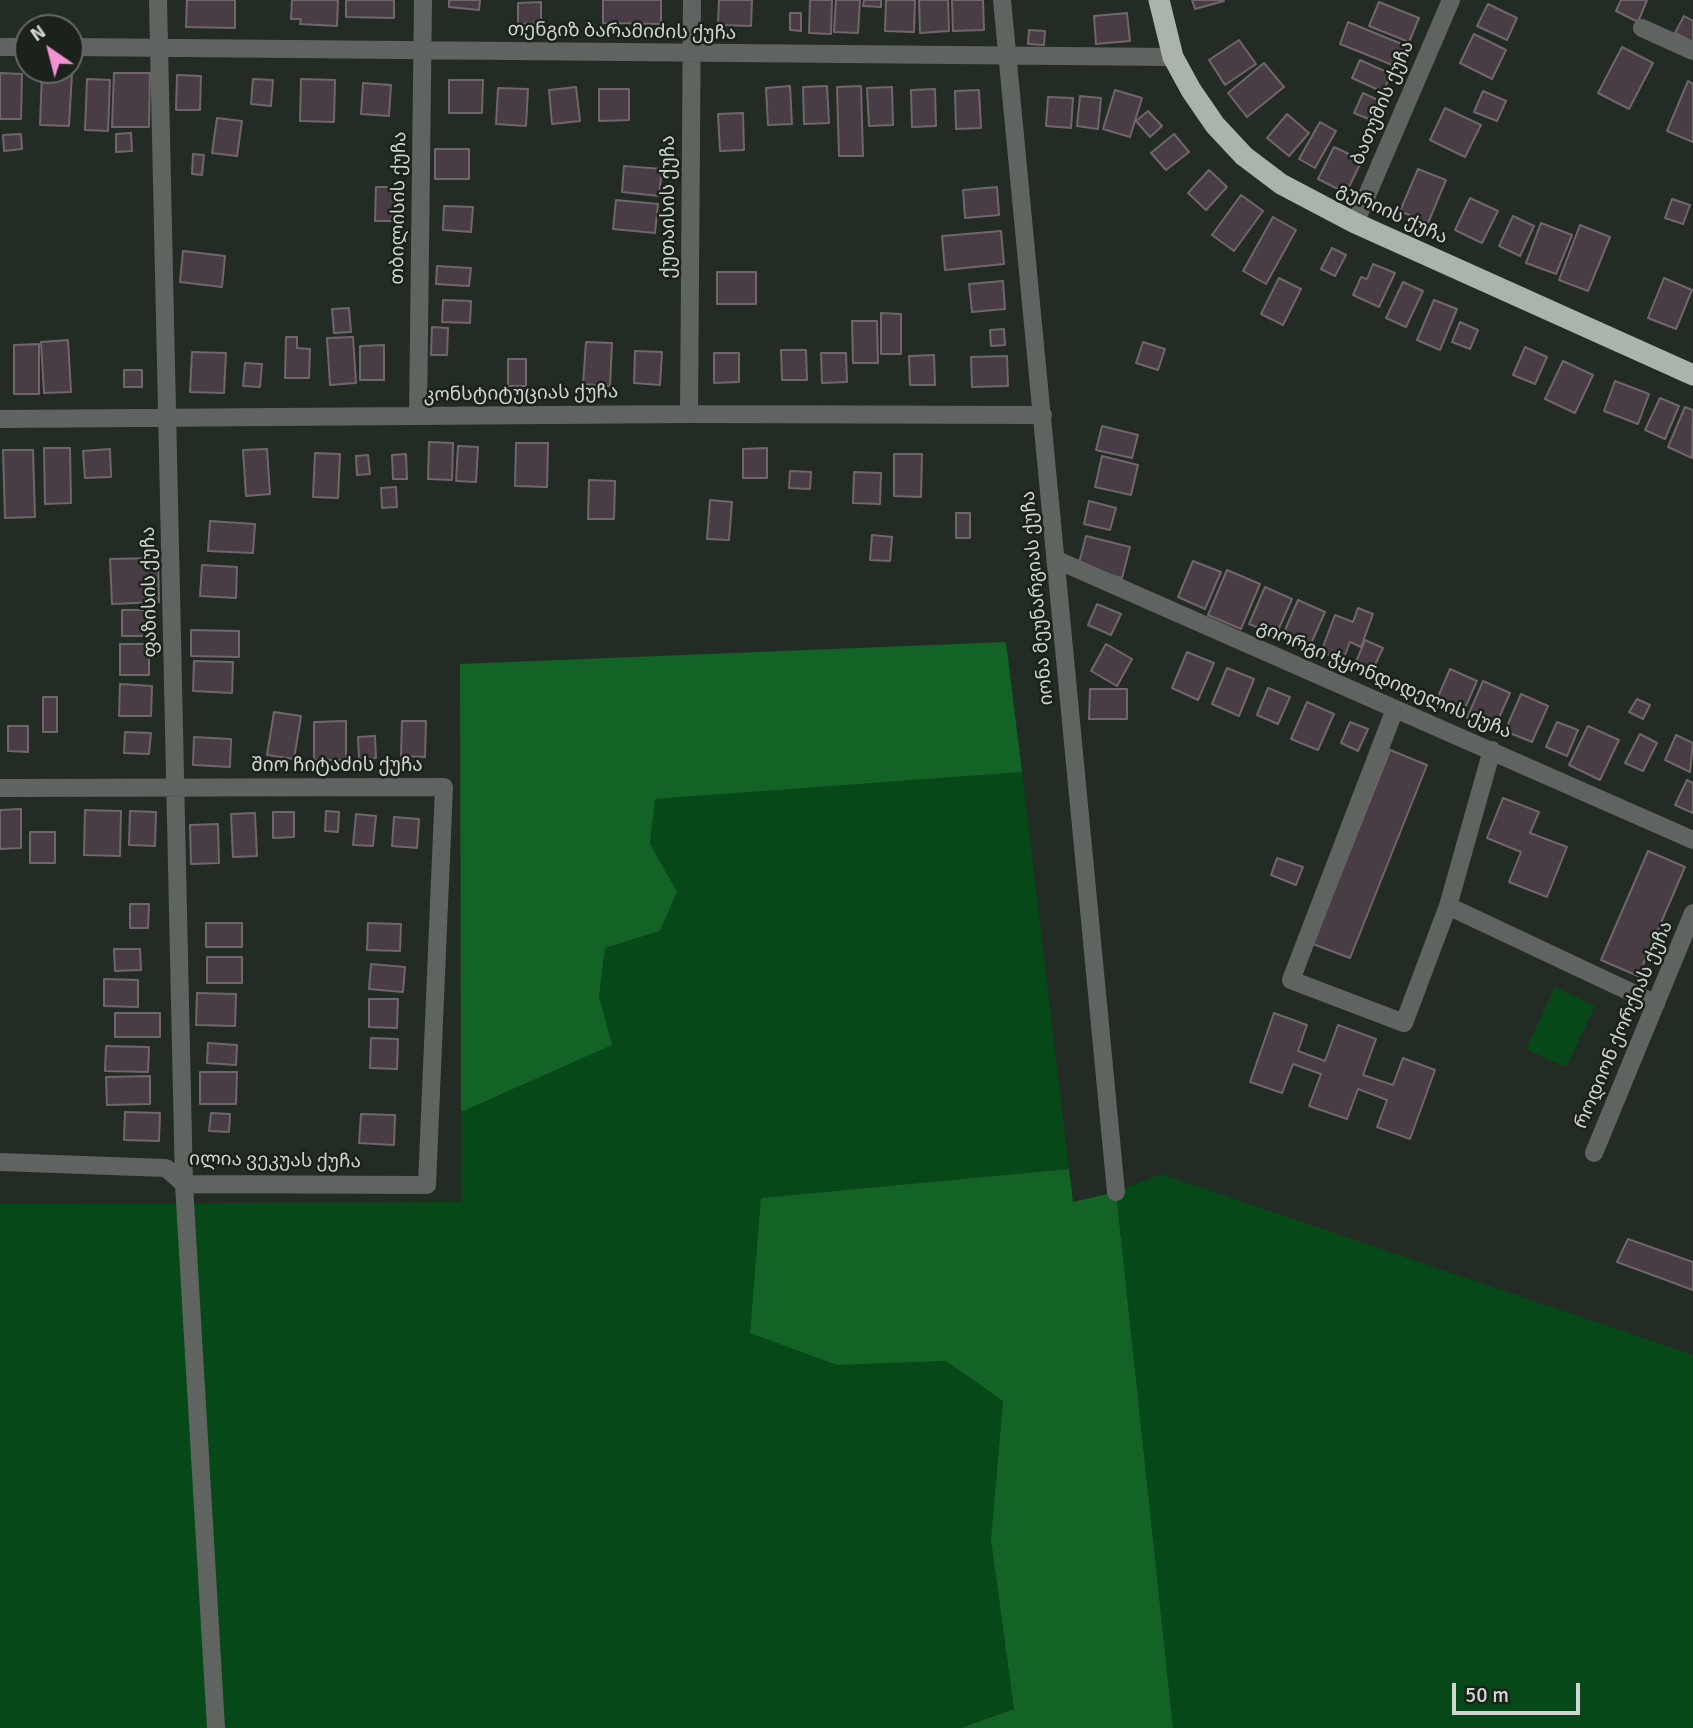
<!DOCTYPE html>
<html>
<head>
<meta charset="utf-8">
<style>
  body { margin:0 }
  #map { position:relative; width:1693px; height:1728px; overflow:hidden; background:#232c24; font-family:Signika,sans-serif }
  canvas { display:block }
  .north { position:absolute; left:14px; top:14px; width:70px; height:70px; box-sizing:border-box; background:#1a221b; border:2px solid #626a63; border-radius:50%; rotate:325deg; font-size:19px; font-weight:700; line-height:28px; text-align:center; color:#cfd5cf }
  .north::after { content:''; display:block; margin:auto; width:24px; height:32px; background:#f491d4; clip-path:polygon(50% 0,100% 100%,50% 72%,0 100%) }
  .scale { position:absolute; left:1452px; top:1683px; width:128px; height:32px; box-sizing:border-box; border:4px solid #cfd5cf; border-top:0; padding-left:9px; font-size:21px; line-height:24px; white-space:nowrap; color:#cfd5cf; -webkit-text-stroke:5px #1a221b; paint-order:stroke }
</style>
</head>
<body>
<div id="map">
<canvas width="1693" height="1728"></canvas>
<div class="north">N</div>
<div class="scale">50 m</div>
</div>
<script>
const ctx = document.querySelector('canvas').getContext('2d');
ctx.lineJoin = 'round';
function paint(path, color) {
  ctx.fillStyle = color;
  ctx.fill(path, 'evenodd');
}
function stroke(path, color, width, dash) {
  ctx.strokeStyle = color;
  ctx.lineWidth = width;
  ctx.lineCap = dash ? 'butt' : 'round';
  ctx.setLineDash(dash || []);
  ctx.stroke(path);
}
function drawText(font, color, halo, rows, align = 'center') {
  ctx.font = font + ' Signika,"Noto Sans Georgian",sans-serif';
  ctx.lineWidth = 5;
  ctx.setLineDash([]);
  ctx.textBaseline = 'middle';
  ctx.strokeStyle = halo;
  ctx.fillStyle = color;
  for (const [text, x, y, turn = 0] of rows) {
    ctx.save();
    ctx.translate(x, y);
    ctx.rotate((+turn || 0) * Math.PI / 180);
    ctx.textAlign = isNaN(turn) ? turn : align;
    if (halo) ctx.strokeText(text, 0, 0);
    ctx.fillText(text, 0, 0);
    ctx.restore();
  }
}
const green = new Path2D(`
  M1022,772L1069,1169L762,1198L837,1365L946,1361L1003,1401L991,1540L1014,1709L961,1728H0V1204L461,1202V1112L611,1045L599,996L605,948L660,931L677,893L650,844L655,799Z
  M1555,987L1595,1006L1566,1067L1526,1049Z
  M1161,1174L1693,1355V1728H1173L1116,1192Z`);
const forest = new Path2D(`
  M1006,642L1022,772L655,799L650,844L677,892L660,931L605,948L599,996L612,1045L461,1112L460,664Z
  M1069,1169L1073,1202L1116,1192L1173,1728H961L1014,1709L991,1540L1003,1401L946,1361L837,1365L750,1333L761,1198Z`);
const building = new Path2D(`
  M187,0H235V28L186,27Z
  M292,0H338L337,26L300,24L301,19H291Z
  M346,0H394V18L346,17Z
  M449,0H480L479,10L449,7Z
  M603,0H661V24L603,23Z
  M719,0H752L751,26L718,25Z
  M810,0H832L831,34L809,33Z
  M836,0H860L858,33L834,32Z
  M864,0H881V7L863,6Z
  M886,0H915L914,32L885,31Z
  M919,0H948L949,31L920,33Z
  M952,0H983L984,30L953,31Z
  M1192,0H1223L1224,1L1195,9Z
  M1621,0H1647L1638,22L1616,11Z
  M541,2V23L518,24V3Z
  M1379,2L1419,18L1409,42L1369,26Z
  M1488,4L1517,18L1507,40L1477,26Z
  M790,13H801V31L790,30Z
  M1127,13L1130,41L1096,44L1094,16Z
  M1684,16L1693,21V42L1675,33Z
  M1348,22L1409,47L1400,68L1340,44Z
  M1029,30L1045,31L1044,45L1028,44Z
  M1474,34L1506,50L1492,79L1460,63Z
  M1239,40L1256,64L1225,85L1209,60Z
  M1622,47L1653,63L1629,109L1598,93Z
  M1360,60L1391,74L1383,92L1352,78Z
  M1264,63L1284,87L1247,117L1228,93Z
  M42,72L72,73L69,126L40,125Z
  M0,73L22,74L21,119H0Z
  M114,73H150L149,127H112Z
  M177,75L201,76L200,110H176Z
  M87,79L110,80L108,131L85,130Z
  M253,79L273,80L271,106L251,104Z
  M301,79L335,80L334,122L300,121Z
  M449,80H483L482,113H449Z
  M1688,81L1693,84V142L1667,131Z
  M363,83L391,85L389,116L361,114Z
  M790,86L792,124L768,125L766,88Z
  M827,86L829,123L804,124L803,87Z
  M861,86L863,156H839L837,87Z
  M576,87L580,121L552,124L549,90Z
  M892,87L893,125L869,126L867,88Z
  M498,88L528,89L526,126L496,124Z
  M599,89H629V120L599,121Z
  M935,89L936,126L912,127L911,90Z
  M979,90L981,128L956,129L955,91Z
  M1115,90L1142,98L1130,137L1103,129Z
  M1483,91L1506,101L1497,121L1474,112Z
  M1363,93L1380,101L1371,120L1354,113Z
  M1080,96L1101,98L1098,129L1077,126Z
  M1048,97L1073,98L1071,128L1046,126Z
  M1445,108L1481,125L1465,157L1430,140Z
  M1148,111L1162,126L1150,137L1136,121Z
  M743,113L744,150L720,151L718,114Z
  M1287,114L1309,133L1289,156L1267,138Z
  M217,118L242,121L237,156L212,153Z
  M1320,122L1336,131L1315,168L1299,159Z
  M131,133L132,151L116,152V134Z
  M21,134L22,149L4,151L3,135Z
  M1174,134L1189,152L1166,170L1151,153Z
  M1334,147L1362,160L1346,193L1318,179Z
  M435,149H469V179H435Z
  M193,154L204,155L202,175L192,174Z
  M624,166L662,169L659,196L622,192Z
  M1418,169L1446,180L1428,223L1400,211Z
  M1209,170L1227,187L1206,210L1188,193Z
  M376,187H395V221H375Z
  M997,187L999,215L965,218L963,190Z
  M1241,195L1263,211L1234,251L1212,235Z
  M1470,198L1498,211L1482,243L1455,230Z
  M1672,199L1690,205L1683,224L1665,218Z
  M616,200L658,204L655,233L613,229Z
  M444,206L473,207L471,232L443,230Z
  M1513,216L1534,226L1520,256L1499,246Z
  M1273,217L1296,230L1266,284L1243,271Z
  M1541,223L1572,235L1556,274L1526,263Z
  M1580,225L1610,237L1588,291L1559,280Z
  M1001,231L1004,264L945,270L942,236Z
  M1332,248L1346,255L1335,276L1321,269Z
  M183,251L225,256L222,287L180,282Z
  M1373,264L1395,273L1379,307L1353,295L1361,277L1367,279Z
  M437,266L471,268L469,286L436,284Z
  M717,272H756V304H717Z
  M1279,278L1301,289L1283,325L1261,314Z
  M1664,278L1692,290L1676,329L1648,318Z
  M1003,281L1005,309L972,312L969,284Z
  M1403,282L1423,291L1406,327L1386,318Z
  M443,300L471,301L470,323L442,322Z
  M1434,300L1457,309L1440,350L1417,340Z
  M349,308L351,332L334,333L332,309Z
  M881,313L901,314V354H881Z
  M852,321H877L878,363H853Z
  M1460,322L1478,330L1470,349L1452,342Z
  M432,327L448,328L447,355H431Z
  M1004,329L1005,345L991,346L990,330Z
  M286,337H297V348L310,349L309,378H285Z
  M353,337L356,383L330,385L327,338Z
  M68,340L71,392L44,393L41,342Z
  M586,342L612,343L610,386L583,384Z
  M1143,342L1165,349L1158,370L1136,363Z
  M39,344V394H14V345Z
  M384,345V380H360V346Z
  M1525,347L1547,357L1535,384L1513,375Z
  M781,350H806L807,380H782Z
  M635,351L662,352L660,385L634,383Z
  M192,352L226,353L224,393L190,392Z
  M714,353H739V382L714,383Z
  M821,353H846L847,382L822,383Z
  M934,355L935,385H910L909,356Z
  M1007,356L1008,386L972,387L971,357Z
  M508,359H526V386H508Z
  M1563,361L1593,375L1575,413L1545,399Z
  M245,363L262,364L260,387L243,386Z
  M124,370H142V387H124Z
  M1615,381L1649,394L1638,424L1604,411Z
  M1660,398L1679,406L1665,439L1645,430Z
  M1685,407L1693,410L1692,458L1668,447Z
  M1102,426L1138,435L1132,458L1096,450Z
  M429,442L453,443L452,480L428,479Z
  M516,443H548L547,487L515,486Z
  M458,446L478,447L476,482L456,481Z
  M44,448H70L71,503L45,504Z
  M767,448V478H743V449Z
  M110,449L111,477L85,478L83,451Z
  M267,449L270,494L246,496L243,450Z
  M3,450H33L35,517L5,518Z
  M315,453L340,454L338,498L313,497Z
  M406,454L407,479H393L392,455Z
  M894,454H922L921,497L894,496Z
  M368,455L370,474L357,475L356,456Z
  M1102,456L1138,465L1131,495L1095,487Z
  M790,471L811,472L810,489L789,488Z
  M854,472L881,473L880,504L853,503Z
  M589,480L615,481L614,519H588Z
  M396,487L397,507L382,508L381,488Z
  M710,500L732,502L729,540L707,539Z
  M1089,501L1116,508L1110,530L1084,524Z
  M956,513H970V538H956Z
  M210,521L255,524L253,553L208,551Z
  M872,535L892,537L890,561L870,560Z
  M1086,536L1130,547L1122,578L1078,567Z
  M158,558L159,602L112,604L110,559Z
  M1193,561L1221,572L1205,609L1178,597Z
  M202,565L237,567L236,598L200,596Z
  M1227,570L1260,584L1241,629L1208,615Z
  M1265,587L1292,599L1276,635L1249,624Z
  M1298,600L1325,612L1309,648L1282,637Z
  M1097,604L1121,614L1111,635L1088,625Z
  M1358,608L1373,614L1361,647L1350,642L1343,660L1321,652L1335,615L1353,622Z
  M122,610H149V636H122Z
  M191,630L239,631V657L191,656Z
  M1365,640L1383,648L1373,669L1356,662Z
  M120,644H149V675H120Z
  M1106,644L1132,659L1117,686L1091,671Z
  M1187,652L1214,663L1198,700L1172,688Z
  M194,661L233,662L232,693L193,691Z
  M1227,668L1254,679L1239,716L1212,704Z
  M1450,669L1477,681L1461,717L1434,706Z
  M1483,681L1510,693L1494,729L1467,718Z
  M120,684L152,686L151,716H119Z
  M1268,688L1290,697L1278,724L1257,715Z
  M1090,689H1127V719H1089Z
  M1521,694L1548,706L1532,742L1505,731Z
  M43,697H57V732H43Z
  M1637,699L1650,705L1643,719L1629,712Z
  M1307,702L1334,714L1318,750L1291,739Z
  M274,712L301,716L294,759L267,755Z
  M346,721V760H314V722Z
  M402,721H426L425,757L401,756Z
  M1350,722L1368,729L1358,751L1341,743Z
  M1557,722L1578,730L1567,756L1546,747Z
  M8,726H28V752L8,751Z
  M1588,726L1619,740L1600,780L1569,765Z
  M125,732L151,733L149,754L124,753Z
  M1640,734L1657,743L1643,771L1625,763Z
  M1676,735L1693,743L1690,772L1665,760Z
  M375,736L376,758L359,759L358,737Z
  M194,737L231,739L230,767L193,765Z
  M1390,750L1427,765L1350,958L1313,944Z
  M1687,780L1693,783V813L1675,805Z
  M1503,798L1539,812L1530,833L1567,847L1547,897L1509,882L1521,852L1487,838Z
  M21,809V848L0,849V810Z
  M85,810L121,811L120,856L84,855Z
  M130,811L156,812L155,846L129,845Z
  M326,811L339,812L338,832L325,831Z
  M273,812H294V837L273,838Z
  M255,813L257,856L233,857L231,814Z
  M356,814L376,816L373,846L353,845Z
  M394,817L419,819L417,848L392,846Z
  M218,824L219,863L191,864L190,825Z
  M30,832H55V863H30Z
  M1648,851L1685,867L1638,976L1601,960Z
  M1277,858L1303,867L1296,885L1271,875Z
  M130,904H149L148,928H130Z
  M206,923H242V947H206Z
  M368,923L401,924L400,951L367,950Z
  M114,949H140L141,970L115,971Z
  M207,957H242V983H207Z
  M371,964L405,967L403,992L369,989Z
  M104,979L138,980V1007L104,1006Z
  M197,993L236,994L235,1026L196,1025Z
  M369,999H398L397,1028L369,1027Z
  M115,1013H160V1037H115Z
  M1274,1013L1307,1025L1298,1051L1325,1061L1338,1025L1376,1039L1363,1075L1393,1085L1403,1058L1435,1070L1410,1139L1377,1127L1387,1100L1358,1089L1347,1119L1309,1106L1321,1074L1293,1064L1282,1093L1250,1082Z
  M371,1038L398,1039L397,1069L370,1068Z
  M208,1043L237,1045L236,1065L207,1063Z
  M106,1046L149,1047L148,1072L105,1071Z
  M200,1072H237L236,1104H200Z
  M150,1076V1104L107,1105L106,1077Z
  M125,1112L160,1113L159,1141L124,1140Z
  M211,1113L230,1114L229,1132L209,1131Z
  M361,1114L395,1115L394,1145L359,1143Z
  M1628,1239L1693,1262V1290L1617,1262Z`);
const minor = new Path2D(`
  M158,0L184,1184L216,1728
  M1002,0L1116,1192
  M1642,28L1693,51
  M0,47H28
  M70,47L1173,57
  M1355,223L1451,0
  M689,414L692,0
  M418,416L423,0
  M0,419L689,414L1043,415
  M1057,560L1693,840
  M1395,709L1291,980L1404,1023L1448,906L1492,750
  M0,788L444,787L427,1185L184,1184L166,1168L0,1162
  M1448,906L1656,1004
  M1594,1153L1693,913`);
const highway = new Path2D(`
  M1159,0L1173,57L1191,90L1215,125L1244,156L1281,184L1355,223L1693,375`);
const streetNames = [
  ["თენგიზ ბარამიძის ქუჩა",622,32,1],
  ["ბათუმის ქუჩა",1383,103,-67],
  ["ქუთაისის ქუჩა",669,207,-90],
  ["თბილისის ქუჩა",399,208,-89],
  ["გურიის ქუჩა",1392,214,25],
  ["კონსტიტუციას ქუჩა",521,394,-1],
  ["ფაზისის ქუჩა",150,592,-91],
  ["იონა მეუნარგიას ქუჩა",1038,598,-95],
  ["გიორგი ჭყონდიდელის ქუჩა",1384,680,23],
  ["შიო ჩიტაძის ქუჩა",337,766],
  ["როდიონ ქორქიას ქუჩა",1624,1025,-67],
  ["ილია ვეკუას ქუჩა",275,1161,1]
];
paint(green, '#064817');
paint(forest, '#136326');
paint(building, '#483d44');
stroke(building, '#71656c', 2);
stroke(minor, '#5f6460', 18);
stroke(highway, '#a9b5aa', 21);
drawText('19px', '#cfd5cf', '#1a221b', streetNames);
</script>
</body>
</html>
